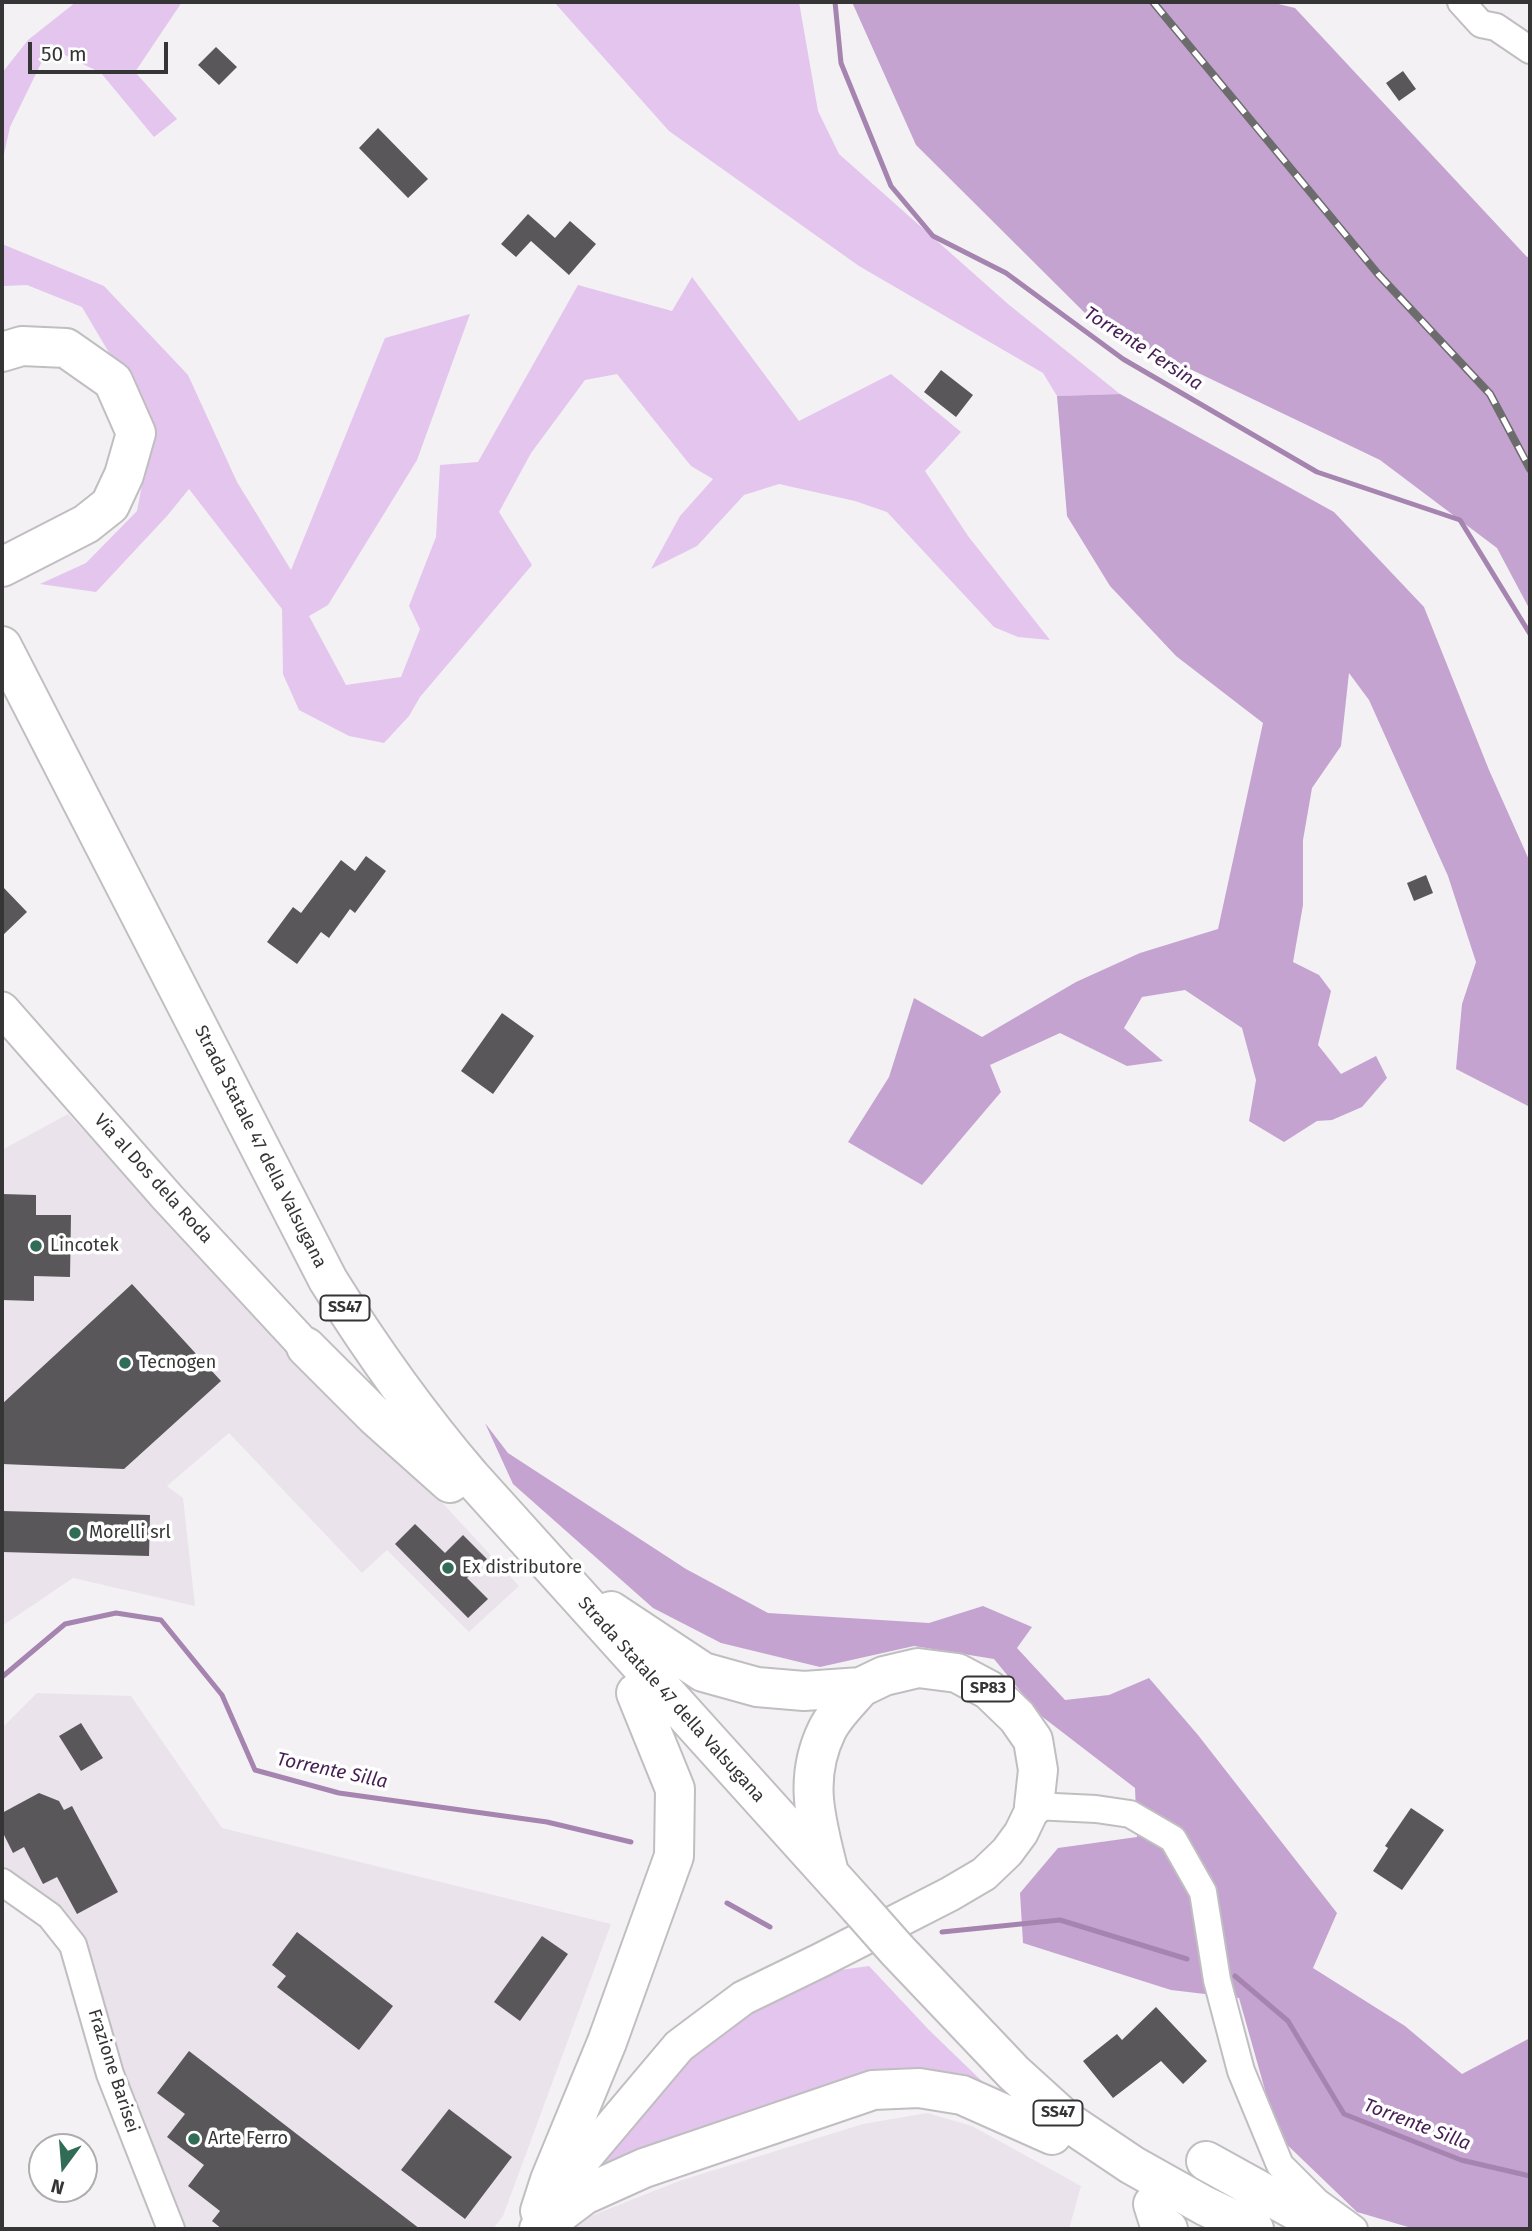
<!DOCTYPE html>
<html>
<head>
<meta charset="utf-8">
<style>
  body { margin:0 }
  #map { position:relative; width:1532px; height:2231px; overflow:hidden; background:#f3f1f4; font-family:"Fira Sans",sans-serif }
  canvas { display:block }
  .frame { position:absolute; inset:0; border:4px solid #363536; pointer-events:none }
  .north { position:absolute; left:28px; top:2133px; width:70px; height:70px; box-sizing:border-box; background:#fff; border:2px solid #afaeaf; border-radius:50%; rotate:196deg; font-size:19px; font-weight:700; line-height:28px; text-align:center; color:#363536 }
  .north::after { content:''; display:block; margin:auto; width:24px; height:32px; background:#316c57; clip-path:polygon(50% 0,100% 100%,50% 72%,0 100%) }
  .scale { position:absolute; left:28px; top:42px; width:140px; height:32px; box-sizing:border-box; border:4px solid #363536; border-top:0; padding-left:9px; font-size:21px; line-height:24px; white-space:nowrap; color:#363536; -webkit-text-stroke:5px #fff; paint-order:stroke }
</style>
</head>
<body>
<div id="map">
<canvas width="1532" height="2231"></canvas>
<div class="frame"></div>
<div class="north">N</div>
<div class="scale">50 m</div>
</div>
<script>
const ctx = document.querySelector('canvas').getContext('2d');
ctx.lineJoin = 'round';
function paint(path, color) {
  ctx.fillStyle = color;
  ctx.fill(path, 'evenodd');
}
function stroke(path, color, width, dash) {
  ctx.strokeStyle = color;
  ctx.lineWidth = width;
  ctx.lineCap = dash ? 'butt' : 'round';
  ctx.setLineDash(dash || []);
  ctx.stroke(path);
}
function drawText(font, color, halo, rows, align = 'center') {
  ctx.font = font + ' "Fira Sans",sans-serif';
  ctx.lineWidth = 7;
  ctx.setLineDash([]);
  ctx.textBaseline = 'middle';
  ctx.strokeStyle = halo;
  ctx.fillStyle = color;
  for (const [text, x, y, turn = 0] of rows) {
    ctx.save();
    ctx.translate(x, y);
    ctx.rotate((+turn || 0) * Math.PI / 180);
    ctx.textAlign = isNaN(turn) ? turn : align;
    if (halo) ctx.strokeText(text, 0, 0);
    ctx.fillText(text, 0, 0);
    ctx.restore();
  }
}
const built = new Path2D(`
  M68,1114L437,1497L519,1586L469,1632L387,1550L362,1573L229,1433L167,1486L183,1498L195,1606L73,1578L2,1626V1150Z
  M37,1693L131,1696L222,1828L611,1924L503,2216L493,2229H182L84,1974L2,1872V1728Z
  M927,2113L972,2126L1081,2186L1069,2229H562L566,2226L679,2181L863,2124Z`);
const green = new Path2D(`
  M76,2H182L135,72L177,119L154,137L101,73L49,47L10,127L2,163V73L28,40Z
  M554,2H799L818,111L839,154L1008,304L1120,394L1057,396L1043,373L859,266L669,131Z
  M2,244L104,286L188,375L237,482L291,570L385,338L470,314L417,460L328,605L309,616L346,685L401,677L420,629L409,606L436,537L440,465L478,462L578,285L672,311L692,277L799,421L891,374L961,432L925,471L968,536L1050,640L1018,637L994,627L887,512L855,501L779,484L744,495L697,546L651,569L680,516L713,479L691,466L617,374L585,380L531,453L499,512L532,565L420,697L409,716L384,743L349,736L299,710L283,674L282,609L189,489L167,516L96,592L40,584L86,563L137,511L153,427L82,307L27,285L2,286Z
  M869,1966L929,2030L990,2089L942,2081L582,2189L656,2088L691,2050L745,2012L819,1973Z`);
const forest = new Path2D(`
  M852,2H1270L1295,8L1527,257L1530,256V610L1497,548L1380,460L1096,324L916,145Z
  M1120,394L1334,512L1424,607L1489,770L1530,862V1107L1456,1069L1462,1004L1476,962L1448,876L1369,700L1349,673L1341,746L1312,788L1303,840V905L1293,962L1319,975L1331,991L1318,1045L1341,1074L1376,1056L1387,1078L1362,1107L1332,1120L1317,1121L1284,1142L1249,1121L1256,1080L1242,1028L1185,990L1142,997L1124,1028L1163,1061L1127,1066L1060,1033L990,1065L1001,1092L922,1185L848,1142L889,1077L914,998L982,1037L1076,982L1140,953L1218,929L1263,723L1176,656L1110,586L1067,516L1057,396Z
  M485,1423L508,1453L686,1569L768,1613L929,1623L983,1606L1032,1627L1017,1648L1065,1700L1109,1695L1149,1678L1198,1735L1337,1913L1313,1968L1405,2026L1462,2074L1530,2038V2229H1415L1357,2212L1278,2136L1239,1998L1171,1990L1023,1943L1020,1893L1058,1848L1137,1837L1135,1788L1040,1715L994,1659L914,1646L820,1667L721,1643L653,1608L513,1484Z`);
const stream = new Path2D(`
  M835,2L841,63L891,186L933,236L1006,273L1123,359L1317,472L1460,520L1530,634
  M2,1677L65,1624L116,1613L161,1620L222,1695L255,1770L339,1793L547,1822L631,1842
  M727,1903L770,1927
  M942,1932L1060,1920L1187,1959
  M1235,1976L1288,2021L1344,2114L1461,2160L1530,2176`);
const building = new Path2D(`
  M216,47L237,67L219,85L198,65Z
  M1403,71L1416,89L1399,101L1386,83Z
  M378,128L428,179L408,198L359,148Z
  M528,214L555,238L570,221L596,244L569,275L531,241L516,257L501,244Z
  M941,370L973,395L956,417L924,392Z
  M366,856L386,871L355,913L350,909L329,938L321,932L297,964L267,942L293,907L301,913L341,860L355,871Z
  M1426,875L1433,893L1414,901L1407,883Z
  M2,886L27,912L2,936Z
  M502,1013L534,1036L493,1094L461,1071Z
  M2,1194L36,1195V1215H71L70,1277L34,1276V1301L2,1300Z
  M132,1284L221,1381L124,1469L2,1464V1404Z
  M2,1511L150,1515L149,1556L2,1552Z
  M415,1524L445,1553L463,1535L487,1559L467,1578L488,1599L468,1618L395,1544Z
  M81,1723L103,1758L81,1771L59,1736Z
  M39,1793L59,1801L64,1810L72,1806L118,1892L77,1914L57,1877L43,1884L24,1847L13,1853L2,1831V1813Z
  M1411,1808L1444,1830L1402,1890L1373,1871L1388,1848L1385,1846Z
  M297,1932L393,2006L359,2050L277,1987L286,1976L272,1965Z
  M542,1936L568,1954L520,2021L494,2002Z
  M1156,2007L1207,2061L1183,2084L1161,2061L1113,2098L1083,2061L1117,2034L1122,2040Z
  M189,2051L420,2229H222L212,2221L220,2211L188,2186L204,2165L167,2137L185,2114L157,2093Z
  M449,2109L512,2157L465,2219L401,2170Z`);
const minor = new Path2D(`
  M1461,2L1481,24L1496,27L1530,50
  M1034,1806L1096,1809L1130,1814L1173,1839L1203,1892L1217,1980L1241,2071L1280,2165L1317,2202L1354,2229
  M2,1882L50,1916L73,1945L110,2074L171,2229`);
const major = new Path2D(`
  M2,1009L168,1198L306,1347
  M545,2205L679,2046L743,1998L821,1960L950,1894L984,1874L1007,1852L1021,1833L1034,1806`);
const highway = new Path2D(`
  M2,352L22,346L66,348L113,381L136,433L124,475L110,505L86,524L2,567
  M2,646L328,1280C371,1349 418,1415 471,1477L859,1907
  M306,1347L375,1416L450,1483
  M611,1611L703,1672L757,1687L804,1691L861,1687L884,1676L918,1668L957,1673L989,1690L1017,1717L1033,1740L1038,1770L1034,1806
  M828,1869C816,1820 803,1779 827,1730C834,1715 850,1700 861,1687
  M897,1950L1014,2073L1068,2122L1132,2165L1205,2206L1254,2229
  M1206,2161L1329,2229
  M1153,2204L1159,2223L1168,2229
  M540,2211L550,2180L607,2042L674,1856L675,1789L636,1693
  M539,2229L584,2195L644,2168L873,2090L919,2088L962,2095L1052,2135`);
const rail = new Path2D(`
  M1153,2L1378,274L1490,394L1530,469`);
const highwayBridge = new Path2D(`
  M859,1907L897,1950`);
const markers = [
  [36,1246,7,"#316c57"],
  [125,1363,7,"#316c57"],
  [75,1533,7,"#316c57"],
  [448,1568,7,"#316c57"],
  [194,2139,7,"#316c57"]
];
const shields = [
  [345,1308,49],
  [988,1689,52],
  [1058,2113,49]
];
const shieldNames = [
  ["SS47",345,1308],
  ["SP83",988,1689],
  ["SS47",1058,2113]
];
const streetNames = [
  ["Strada Statale 47 della Valsugana",260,1147,63],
  ["Via al Dos dela Roda",153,1179,48],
  ["Strada Statale 47 della Valsugana",671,1700,48],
  ["Frazione Barisei",113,2071,72]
];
const poiNames = [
  ["Lincotek",50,1246],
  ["Tecnogen",139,1363],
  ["Morelli srl",89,1533],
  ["Ex distributore",462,1568],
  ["Arte Ferro",208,2139]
];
const waterNames = [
  ["Torrente Fersina",1143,349,33],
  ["Torrente Silla",332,1771,12],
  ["Torrente Silla",1417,2125,21]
];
paint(built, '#eae3ec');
paint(green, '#e3c5ee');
paint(forest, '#c4a3d0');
stroke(stream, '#a584b0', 5);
paint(building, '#59575a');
stroke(minor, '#c0bec1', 30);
stroke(major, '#c0bec1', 37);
stroke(highway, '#c0bec1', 42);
stroke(minor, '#fff', 26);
stroke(major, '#fff', 33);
stroke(highway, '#fff', 38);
stroke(rail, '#6d6c6d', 8);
stroke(rail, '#fff', 5, [16]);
stroke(highwayBridge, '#c0bec1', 42, []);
stroke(highwayBridge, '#fff', 38);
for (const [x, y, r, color] of markers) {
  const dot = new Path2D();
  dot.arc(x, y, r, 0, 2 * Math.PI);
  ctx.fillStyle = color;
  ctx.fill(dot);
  stroke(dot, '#fff', 2.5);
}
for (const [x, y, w] of shields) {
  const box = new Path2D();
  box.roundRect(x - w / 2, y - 12.5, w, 25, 5);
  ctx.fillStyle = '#fff';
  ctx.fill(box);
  stroke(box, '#363536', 2);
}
drawText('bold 16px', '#363536', null, shieldNames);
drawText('18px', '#363536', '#fff', streetNames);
drawText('18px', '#363536', '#fff', poiNames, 'left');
drawText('italic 19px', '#461d54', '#fff', waterNames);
</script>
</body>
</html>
